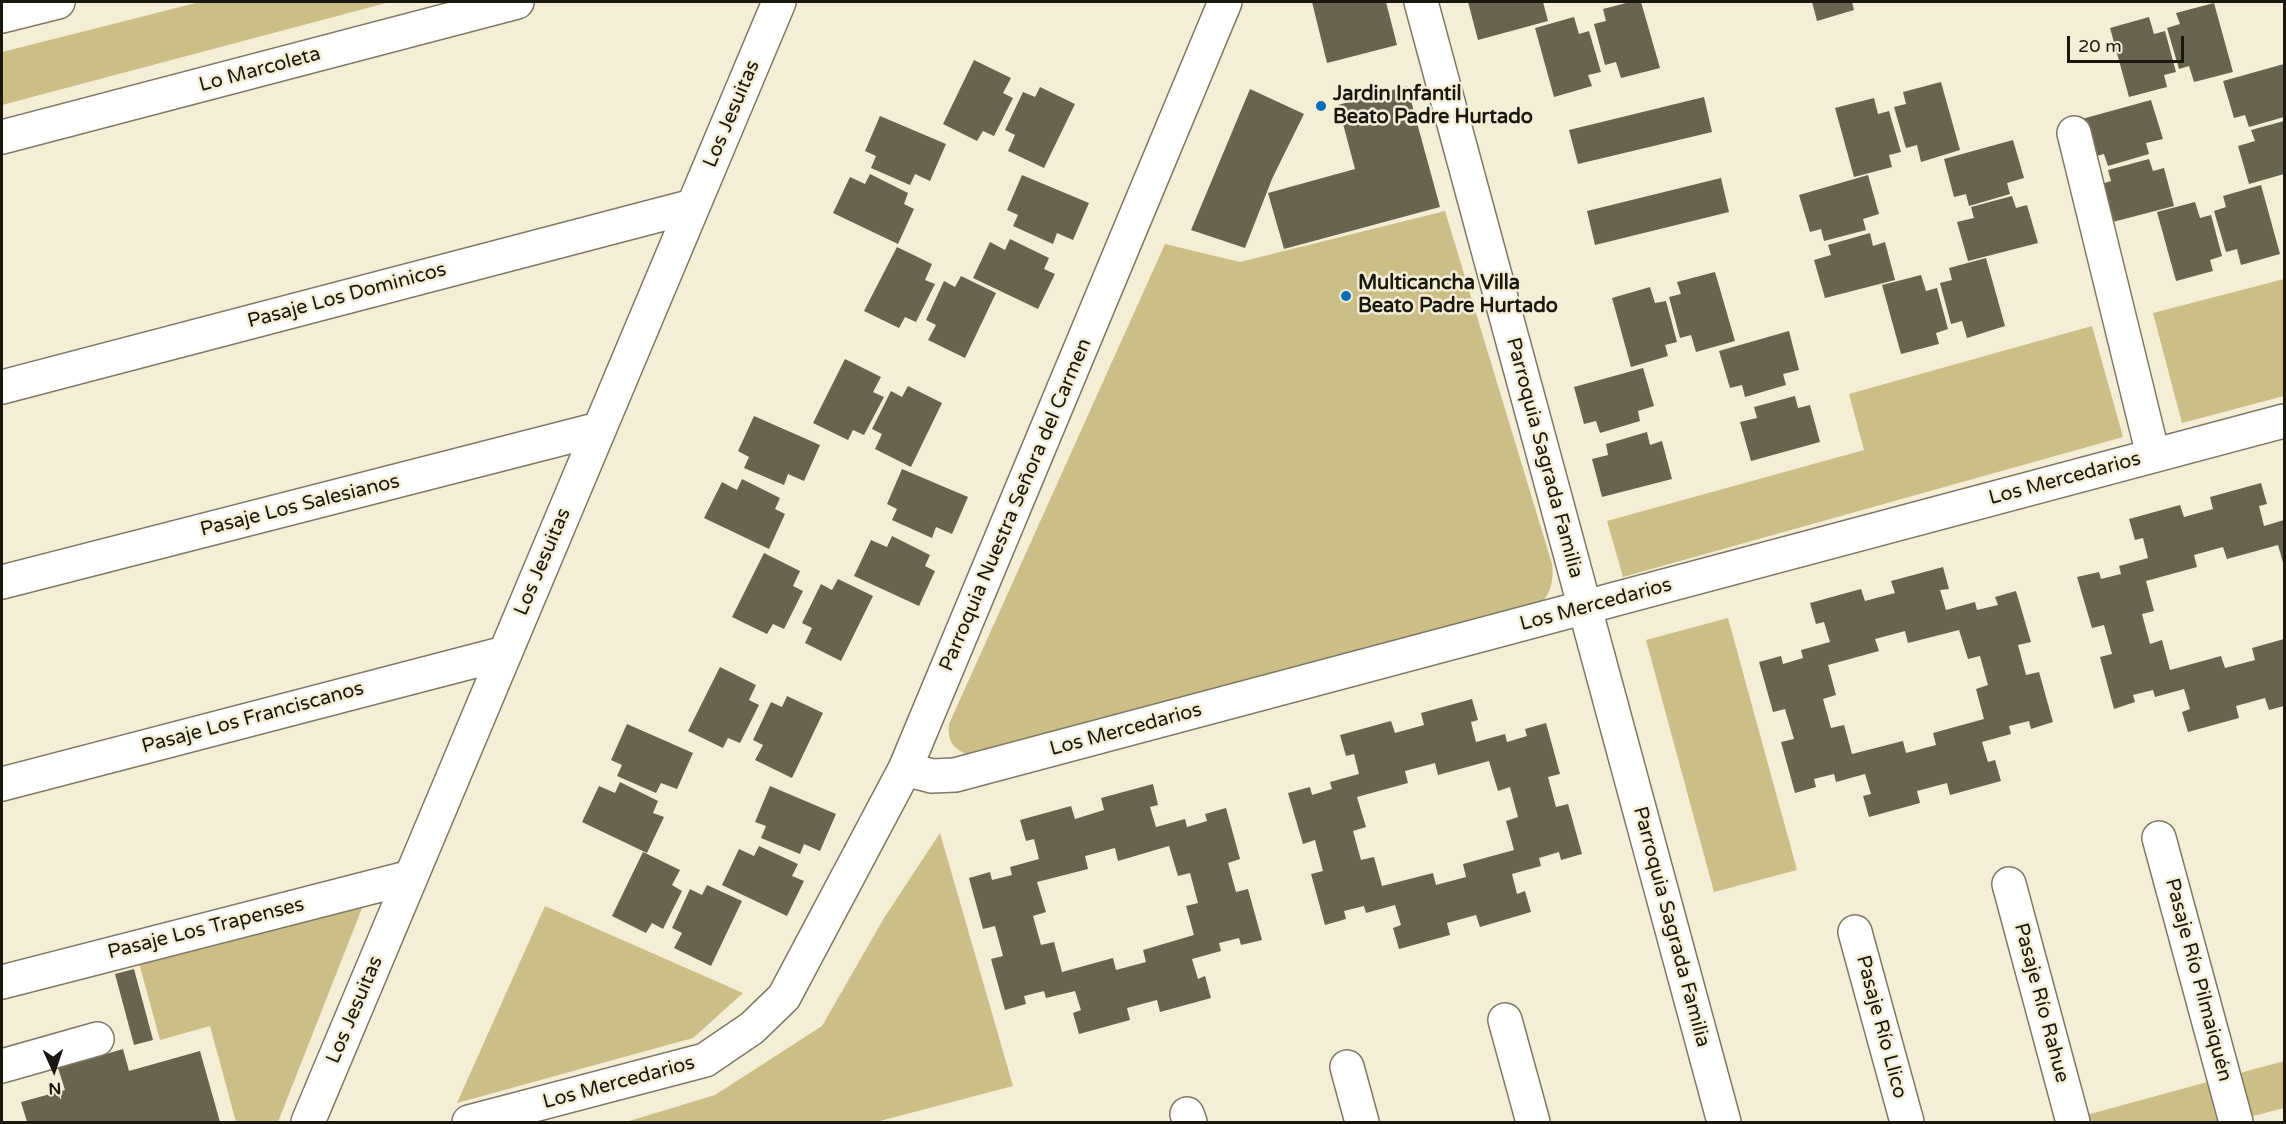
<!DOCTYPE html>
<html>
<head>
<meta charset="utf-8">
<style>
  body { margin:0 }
  #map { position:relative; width:2286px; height:1124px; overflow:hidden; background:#f4eed6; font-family:"Varela Round",sans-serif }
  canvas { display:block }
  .frame { position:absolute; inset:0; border:3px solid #19170e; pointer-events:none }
  .north { position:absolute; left:24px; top:1040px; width:60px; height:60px; -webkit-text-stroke:4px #f4eed6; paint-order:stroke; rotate:177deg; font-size:16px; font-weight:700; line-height:24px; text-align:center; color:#19170e }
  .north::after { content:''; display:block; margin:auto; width:21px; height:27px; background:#19170e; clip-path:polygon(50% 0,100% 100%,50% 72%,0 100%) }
  .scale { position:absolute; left:2067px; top:36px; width:117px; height:27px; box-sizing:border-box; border:3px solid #19170e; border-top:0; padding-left:8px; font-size:18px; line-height:21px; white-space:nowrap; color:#19170e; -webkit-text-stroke:4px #f4eed6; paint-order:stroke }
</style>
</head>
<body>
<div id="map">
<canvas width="2286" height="1124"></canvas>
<div class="frame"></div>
<div class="north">N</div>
<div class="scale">20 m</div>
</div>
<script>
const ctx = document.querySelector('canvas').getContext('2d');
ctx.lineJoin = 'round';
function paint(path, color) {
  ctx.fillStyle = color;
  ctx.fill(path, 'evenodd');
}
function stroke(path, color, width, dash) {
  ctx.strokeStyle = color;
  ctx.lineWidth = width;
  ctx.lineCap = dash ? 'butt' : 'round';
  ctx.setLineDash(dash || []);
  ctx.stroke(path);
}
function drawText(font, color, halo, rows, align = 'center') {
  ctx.font = font + ' "Varela Round",sans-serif';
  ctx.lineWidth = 5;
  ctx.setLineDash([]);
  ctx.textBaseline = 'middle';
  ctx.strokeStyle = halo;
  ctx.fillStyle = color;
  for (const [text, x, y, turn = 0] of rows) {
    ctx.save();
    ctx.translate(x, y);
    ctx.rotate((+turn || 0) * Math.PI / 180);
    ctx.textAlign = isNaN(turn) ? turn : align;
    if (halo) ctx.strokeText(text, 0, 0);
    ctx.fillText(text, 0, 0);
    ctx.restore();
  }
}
const green = new Path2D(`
  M200,2H390L2,105V52Z
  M1445,211L1552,564C1554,579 1551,596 1538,605L971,756C955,750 947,743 949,724L1165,244L1240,262Z
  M2284,279V396L2182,423L2153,313Z
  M2092,326L2123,437L1623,577L1607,521L1864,450L1849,394Z
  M1728,618L1797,870L1714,892L1646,640Z
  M940,833L1013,1086L876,1122H626L715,1095L822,1026L884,918Z
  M364,903L278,1122H236L210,1026L160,1040L139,963Z
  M545,906L743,993L693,1038L457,1103Z
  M2284,1061V1108L2230,1122H2061Z`);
const building = new Path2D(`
  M1312,2H1386L1397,45L1327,63Z
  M1468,2H1543L1548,21L1478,40Z
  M1630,2H1641L1660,68L1621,78L1616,62L1605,65L1594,24L1606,21L1603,9Z
  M1812,2H1852L1854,10L1817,21Z
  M2214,3L2233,72L2194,82L2189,66L2179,69L2167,28L2180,24L2176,13Z
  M1574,17L1579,34L1589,31L1601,72L1588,75L1592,86L1554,97L1535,28Z
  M2149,17L2154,34L2165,31L2176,72L2164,75L2167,87L2129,97L2110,28Z
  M974,60L1011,78L1003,93L1013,98L994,136L983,131L977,141L943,124Z
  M2284,64V117L2249,127L2245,115L2234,118L2223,81Z
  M1941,82L1960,150L1921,162L1917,145L1906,148L1894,107L1906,104L1903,92Z
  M1407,86L1440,207L1284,249L1268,193L1355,169L1338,105Z
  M1040,87L1075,104L1044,168L1008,151L1015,135L1005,130L1023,92L1035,97Z
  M1250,89L1304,114L1272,179L1245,248L1191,230Z
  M1704,97L1712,132L1578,164L1569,130Z
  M1874,98L1878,114L1889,111L1901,152L1889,155L1892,167L1854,177L1835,108Z
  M2151,100L2163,139L2146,143L2149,154L2108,166L2104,154L2093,157L2082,119Z
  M880,116L946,144L930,181L915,174L910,185L871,168L876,156L865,151Z
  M2284,121V174L2249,184L2238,146L2255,141L2251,130Z
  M2013,140L2024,178L2007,183L2010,194L1969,206L1966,194L1954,197L1944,159Z
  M2149,159L2153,171L2164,168L2174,206L2105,224L2095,186L2111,181L2108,170Z
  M870,174L908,193L904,204L914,209L898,244L833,213L850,177L865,184Z
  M1022,175L1089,203L1073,240L1057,233L1053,244L1013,226L1018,215L1007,210Z
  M1868,175L1879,214L1863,219L1866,230L1824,241L1821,229L1810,232L1799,195Z
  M1721,178L1729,212L1595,245L1587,211Z
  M2261,185L2280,254L2241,265L2237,249L2226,252L2214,211L2226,207L2223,196Z
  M2012,196L2016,208L2027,205L2038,243L1968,261L1957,222L1974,218L1971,207Z
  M2195,202L2200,218L2211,215L2222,256L2210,260L2213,271L2176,281L2157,212Z
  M1870,233L1873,246L1885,242L1895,280L1825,298L1814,260L1831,255L1828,245Z
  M1010,239L1049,258L1044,269L1055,274L1038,309L973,278L990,242L1005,250Z
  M897,247L932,264L925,280L935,284L916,322L905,317L899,328L864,311Z
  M1986,258L2005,326L1967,338L1962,321L1951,324L1940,283L1952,280L1949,268Z
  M1715,272L1735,341L1696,352L1691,335L1680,338L1669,297L1681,294L1677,282Z
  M1921,275L1926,291L1937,288L1948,329L1936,333L1939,344L1901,354L1882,285Z
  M961,276L996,293L965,358L928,340L936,325L926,320L944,281L955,287Z
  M1650,287L1655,303L1666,301L1677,342L1665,345L1668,356L1631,367L1612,298Z
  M1789,331L1799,370L1783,374L1786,385L1745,397L1742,385L1730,388L1719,351Z
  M845,359L881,377L873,392L884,397L864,435L853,430L848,440L813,423Z
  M1643,368L1654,406L1638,411L1640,421L1600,433L1596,421L1584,424L1574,387Z
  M908,386L942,403L911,467L875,449L882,434L872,429L891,391L902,397Z
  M1795,396L1798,408L1810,405L1820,442L1751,461L1740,422L1757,418L1754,407Z
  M754,416L820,445L804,481L788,474L784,485L744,468L749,457L738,451Z
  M1647,432L1650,445L1662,441L1672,479L1602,497L1592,459L1608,455L1606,444Z
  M902,469L968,497L952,534L936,527L932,538L892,520L897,509L887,504Z
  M742,479L780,498L775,509L785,514L769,549L704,518L722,482L737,490Z
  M2261,483L2267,504L2259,506L2264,526L2284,520V566L2278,545L2227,559L2223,547L2194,555L2197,567L2146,581L2154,611L2142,614L2150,644L2162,640L2170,670L2221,656L2225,668L2255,660L2252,648L2284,639V706L2269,710L2265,698L2236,706L2239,718L2188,732L2182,712L2190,709L2184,689L2155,697L2153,690L2133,695L2135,702L2114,709L2100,657L2112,654L2104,625L2092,628L2077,577L2099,572L2101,579L2121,574L2119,566L2148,558L2143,538L2135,540L2129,519L2180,505L2184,517L2213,509L2210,497Z
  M892,536L930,555L925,566L935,571L919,606L854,576L871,540L887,547Z
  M764,553L800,571L793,586L803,591L784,629L773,624L767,634L732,617Z
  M1943,567L1949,589L1940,590L1946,610L1975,602L1977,610L1998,605L1995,597L2016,591L2031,642L2018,645L2026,675L2039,672L2053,722L2031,729L2029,721L2009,726L2011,734L1982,742L1988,762L1995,760L2001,781L1950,795L1947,783L1917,791L1920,803L1869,817L1863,796L1871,794L1865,774L1836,782L1834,774L1814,779L1816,787L1795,793L1781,742L1794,739L1785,709L1773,712L1759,662L1781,656L1783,664L1803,658L1801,650L1830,642L1824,622L1816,624L1810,603L1861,589L1865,601L1895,593L1891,581ZM1959,630L1968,659L1980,656L1988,685L1976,689L1984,719L1933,733L1936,745L1906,753L1903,741L1852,754L1844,725L1831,728L1823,699L1836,695L1828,665L1879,651L1875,639L1905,631L1908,643Z
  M838,579L873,596L841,661L805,643L812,628L802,623L821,584L832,590Z
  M720,667L756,685L749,700L759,705L740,743L728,738L723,748L688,731Z
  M787,696L823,713L792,778L755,760L763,745L753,740L771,702L782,707Z
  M1472,699L1478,720L1471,722L1476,742L1505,734L1507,742L1527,736L1525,729L1546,723L1560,774L1548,777L1556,807L1568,804L1582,854L1561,860L1559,852L1539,858L1541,866L1512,874L1517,894L1525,891L1531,912L1480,927L1476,915L1447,923L1450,935L1399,949L1393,928L1401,925L1395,905L1366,913L1364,906L1344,911L1346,919L1325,925L1311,874L1323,871L1315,840L1303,844L1288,793L1310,787L1312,795L1332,789L1330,782L1359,774L1354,754L1346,756L1340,735L1391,721L1395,733L1424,725L1421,713ZM1489,761L1498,791L1510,787L1518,817L1506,821L1514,850L1463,864L1466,877L1436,885L1433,873L1382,886L1374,857L1361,860L1353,831L1366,827L1357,797L1408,783L1405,771L1435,763L1438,775Z
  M627,724L693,753L677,789L661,783L656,793L617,776L622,765L611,760Z
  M620,782L658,801L653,813L664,817L647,853L582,822L599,786L615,793Z
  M1153,784L1158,805L1150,807L1156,827L1185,819L1187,827L1207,821L1205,814L1226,808L1240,859L1228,863L1236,892L1248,889L1262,940L1241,945L1239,938L1219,943L1221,951L1192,959L1198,979L1205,976L1211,998L1160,1012L1157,1000L1127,1008L1130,1020L1079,1034L1073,1013L1081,1010L1075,991L1046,998L1044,991L1024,996L1026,1004L1005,1010L991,959L1003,956L995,926L983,929L969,878L990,872L992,880L1012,875L1010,867L1039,859L1034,839L1026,841L1020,820L1071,806L1075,819L1104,810L1101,798ZM1169,846L1178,876L1190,873L1198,903L1186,906L1194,935L1143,950L1146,962L1116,970L1113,958L1062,972L1054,942L1041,945L1033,916L1046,912L1037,882L1088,869L1085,856L1115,848L1118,861Z
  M770,786L836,814L820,851L804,844L800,854L761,838L766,826L755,822Z
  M759,846L798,864L792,876L804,881L787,916L722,885L739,849L754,856Z
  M643,852L680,870L672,885L682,891L663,929L652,923L646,933L612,916Z
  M707,885L742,901L711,966L674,948L682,933L672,928L690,889L702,895Z
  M134,969L153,1040L134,1045L115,974Z
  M123,1049L129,1071L200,1051L220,1122H27L21,1102L65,1090L58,1068Z`);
const minor = new Path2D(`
  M1421,2L1724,1122
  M2,16L58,2
  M2074,133L2153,455
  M2,137L517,2
  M2,387L693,206
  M2,582L599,429
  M905,769L932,776L955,775L2284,421
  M2,784L505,653
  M2159,838L2236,1122
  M2009,884L2073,1122
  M1855,932L1907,1122
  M2,982L411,877
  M1505,1020L1533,1122
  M2,1066L97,1039
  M1347,1067L1362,1122
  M1187,1114L1190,1122
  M308,1122L779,2
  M469,1122L705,1060L752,1028L784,997L905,769L1225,2`);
const markers = [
  [1321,106,6,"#006fba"],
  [1346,296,6,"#006fba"]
];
const streetNames = [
  ["Lo Marcoleta",260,70,-15],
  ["Los Jesuitas",732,114,-67],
  ["Pasaje Los Dominicos",347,296,-15],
  ["Parroquia Sagrada Familia",1544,458,75],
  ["Los Mercedarios",2065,479,-15],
  ["Parroquia Nuestra Señora del Carmen",1016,505,-67],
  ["Pasaje Los Salesianos",300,506,-14],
  ["Los Jesuitas",543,562,-67],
  ["Los Mercedarios",1596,605,-15],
  ["Pasaje Los Franciscanos",253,718,-15],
  ["Los Mercedarios",1126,730,-15],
  ["Parroquia Sagrada Familia",1671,927,75],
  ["Pasaje Los Trapenses",206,929,-14],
  ["Pasaje Río Pilmaiquén",2198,980,75],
  ["Pasaje Río Rahue",2041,1003,75],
  ["Los Jesuitas",355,1010,-67],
  ["Pasaje Río Llico",1881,1027,75],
  ["Los Mercedarios",619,1083,-15]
];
const poiNames = [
  ["Jardin Infantil",1333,95],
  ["Beato Padre Hurtado",1333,118],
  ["Multicancha Villa",1358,284],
  ["Beato Padre Hurtado",1358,307]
];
paint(green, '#ccbe87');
paint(building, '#69644f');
stroke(minor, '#7f7964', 36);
stroke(minor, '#fff', 33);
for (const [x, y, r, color] of markers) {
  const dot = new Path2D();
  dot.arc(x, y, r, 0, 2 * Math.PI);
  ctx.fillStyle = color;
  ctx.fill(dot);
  stroke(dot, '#f4eed6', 2);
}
drawText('20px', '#19170e', '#f4eed6', streetNames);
drawText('bold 20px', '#19170e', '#f4eed6', poiNames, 'left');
</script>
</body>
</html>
